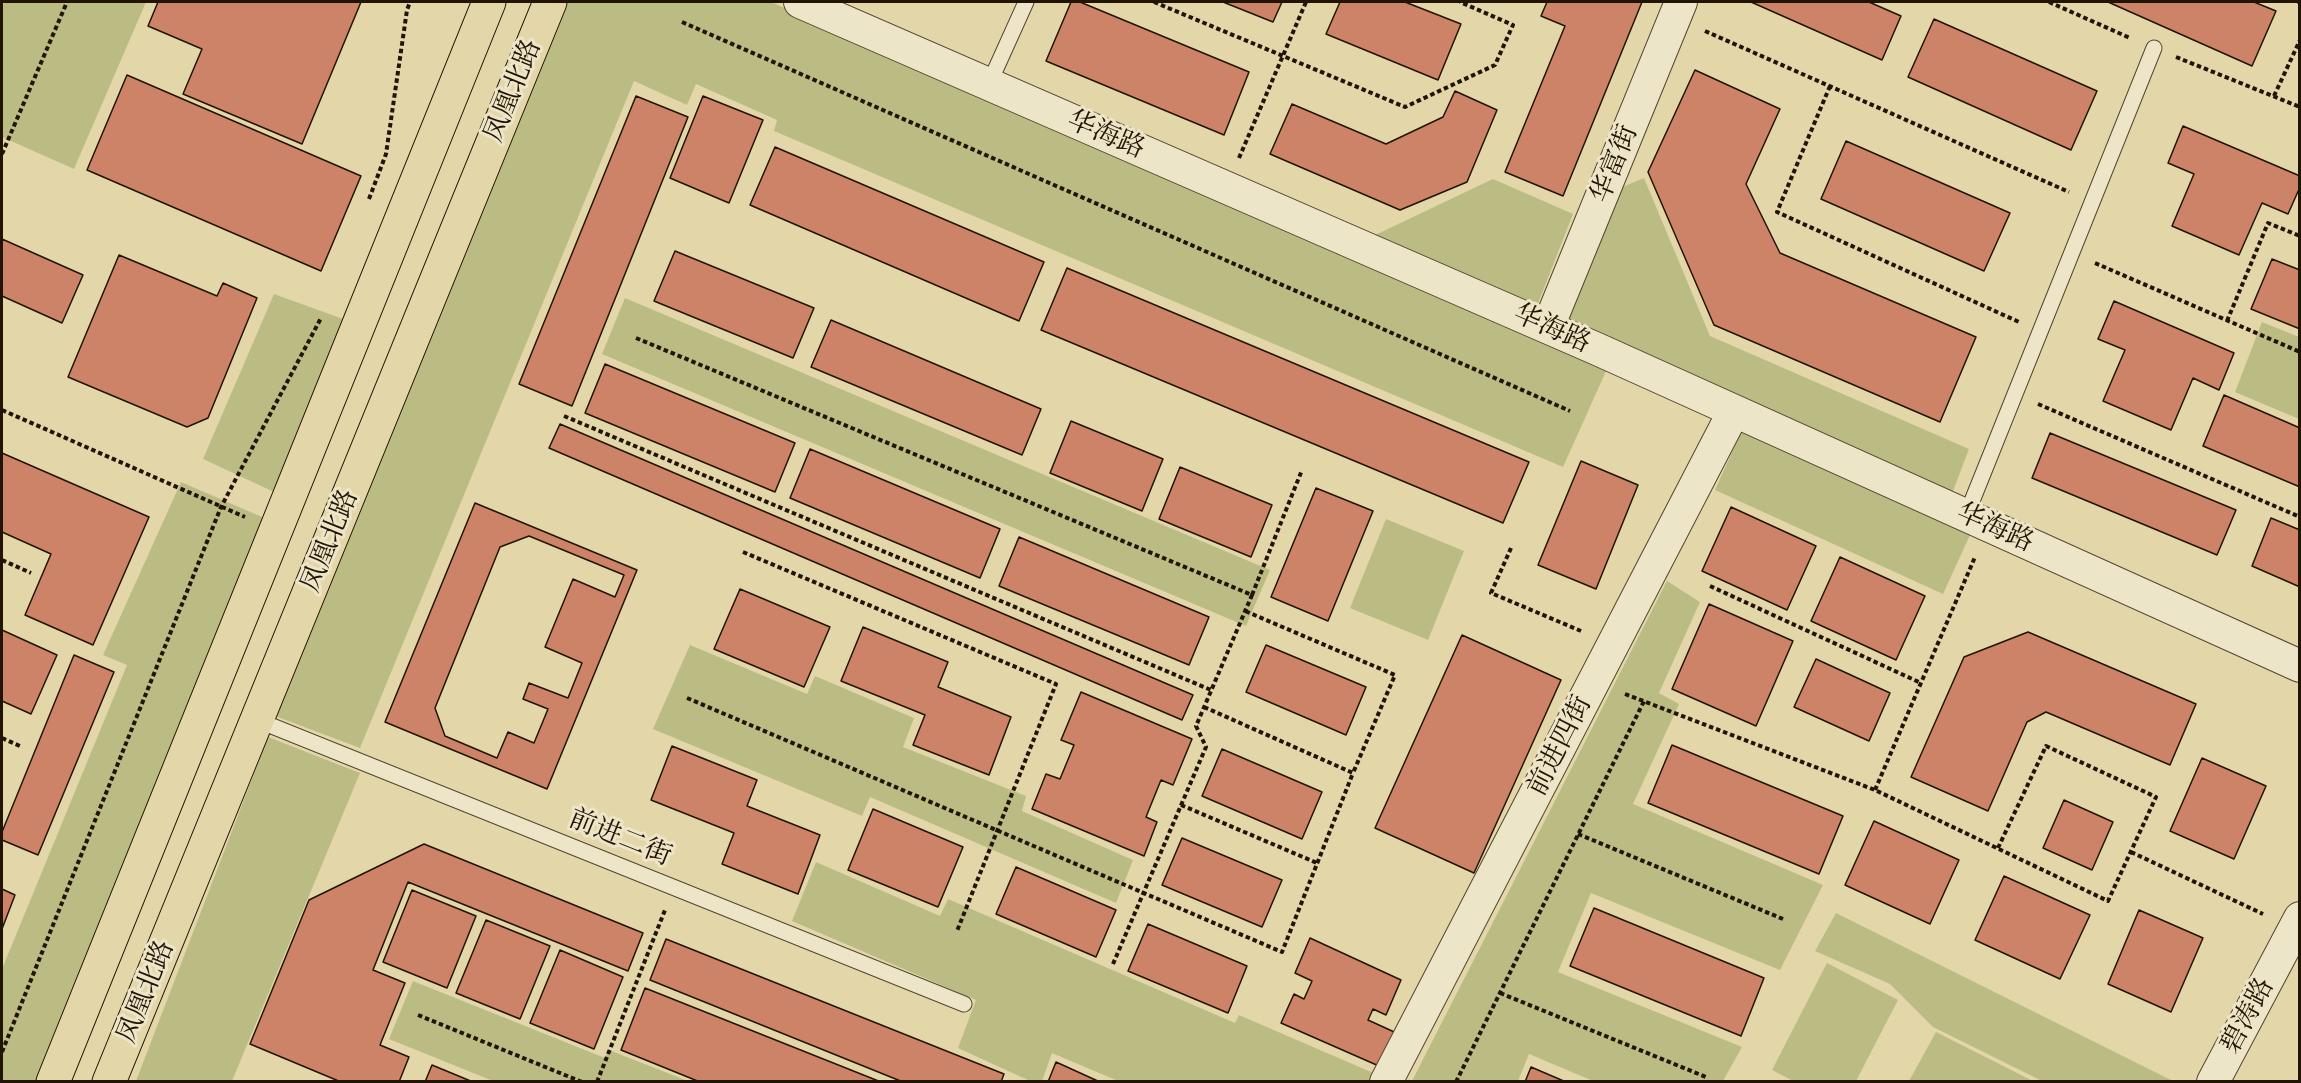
<!DOCTYPE html>
<html>
<head>
<meta charset="utf-8">
<style>
  body { margin:0 }
  #map { position:relative; width:2301px; height:1083px; overflow:hidden; background:#e3d7aa; font-family:"EB Garamond",serif }
  canvas { display:block }
  .frame { position:absolute; inset:0; border:3px solid #221404; pointer-events:none }
</style>
</head>
<body>
<div id="map">
<canvas width="2301" height="1083"></canvas>
<div class="frame"></div>
</div>
<script>
const ctx = document.querySelector('canvas').getContext('2d');
ctx.lineJoin = 'round';
function paint(path, color) {
  ctx.fillStyle = color;
  ctx.fill(path, 'evenodd');
}
function stroke(path, color, width, dash) {
  ctx.strokeStyle = color;
  ctx.lineWidth = width;
  ctx.lineCap = dash ? 'butt' : 'round';
  ctx.setLineDash(dash || []);
  ctx.stroke(path);
}
function drawText(font, color, halo, rows, align = 'center') {
  ctx.font = font + ' "EB Garamond","Noto Serif SC",serif';
  ctx.lineWidth = 6;
  ctx.setLineDash([]);
  ctx.textBaseline = 'middle';
  ctx.strokeStyle = halo;
  ctx.fillStyle = color;
  for (const [text, x, y, turn = 0] of rows) {
    ctx.save();
    ctx.translate(x, y);
    ctx.rotate((+turn || 0) * Math.PI / 180);
    ctx.textAlign = isNaN(turn) ? turn : align;
    if (halo) ctx.strokeText(text, 0, 0);
    ctx.fillText(text, 0, 0);
    ctx.restore();
  }
}
const green = new Path2D(`
  M4,2H146L74,169L2,137V8Z
  M565,2H771L1607,369L1563,467L774,131L777,120L696,84L687,105L634,81L360,748L275,716Z
  M1644,178L1710,336L1969,449L1950,499L1560,322L1615,190Z
  M1493,179L1573,214L1537,306L1373,236Z
  M274,294L354,323L287,498L203,459Z
  M625,298L1270,570L1246,626L602,354Z
  M2262,322L2299,337V419L2235,392Z
  M1742,430L1970,535L1943,594L1715,490Z
  M181,482L269,520L51,1081L2,1082V969L127,665L103,655Z
  M1386,519L1464,551L1428,640L1350,608Z
  M1667,581L1700,602L1659,693L1679,704L1633,804L1823,885L1780,970L1591,893L1558,972L1742,1047L1723,1081H1593L1529,1054L1518,1081H1412Z
  M690,645L807,694L815,676L914,718L903,747L1026,796L1022,811L1133,860L1116,903L870,797L862,816L653,729Z
  M268,737L360,773L232,1081H136Z
  M816,862L940,916L948,899L1235,1023L1239,1015L1378,1075L1375,1082L1118,1081L1052,1053L1042,1081H1030L958,1048L976,1000L792,921Z
  M1836,913L2173,1081H2042L1933,1027L1890,984L1815,951Z
  M1827,963L1898,1000L1856,1081H1793L1772,1070Z
  M413,981L605,1058L609,1050L688,1081H493L389,1039Z
  M1936,1032L2033,1081H1909Z`);
const building = new Path2D(`
  M158,2H361L302,144L183,94L202,49L148,26Z
  M1071,2H1080L1249,72L1224,135L1046,61Z
  M1223,2H1282L1273,22Z
  M1340,2H1405L1461,24L1438,80L1326,34Z
  M1547,2H1642L1563,196L1505,172L1565,26L1541,16Z
  M1751,2H1869L1901,16L1882,60Z
  M2108,2H2254L2276,11L2252,66Z
  M1934,19L2097,91L2071,150L1908,77Z
  M1695,70L1780,109L1746,184L1780,253L1976,337L1940,422L1714,325L1648,172Z
  M127,75L361,176L321,271L87,170Z
  M1455,91L1497,110L1467,182L1400,210L1270,154L1292,104L1386,144L1443,117Z
  M636,96L688,117L572,406L519,384Z
  M703,96L763,120L729,203L670,178Z
  M2183,126L2300,176V187L2288,214L2262,203L2239,255L2172,226L2194,174L2168,163Z
  M1846,141L2010,213L1984,271L1821,199Z
  M775,147L1044,262L1019,321L750,205Z
  M2,239L83,275L62,323L2,296Z
  M675,251L814,308L793,358L654,301Z
  M119,255L217,296L223,283L257,298L208,418L187,427L68,377Z
  M2272,259L2300,270V329L2251,309Z
  M1067,268L1529,462L1503,523L1041,330Z
  M2114,301L2234,353L2219,390L2193,378L2171,430L2103,401L2125,350L2098,339Z
  M831,320L1041,409L1022,455L811,367Z
  M605,364L795,443L775,492L585,413Z
  M2224,395L2300,428V487L2203,446Z
  M1071,421L1163,459L1142,511L1050,473Z
  M560,424L1193,695L1182,720L549,448Z
  M2050,433L2236,510L2217,555L2032,478Z
  M810,449L1000,529L980,578L790,498Z
  M2,453L149,517L93,645L25,615L51,554L2,532Z
  M1581,461L1638,485L1596,589L1538,565Z
  M1180,467L1272,505L1251,557L1159,519Z
  M1316,488L1373,511L1328,621L1271,597Z
  M475,503L637,570L547,789L385,722Z
  M1731,507L1816,546L1787,610L1702,571Z
  M2271,518L2300,530V587L2252,566Z
  M529,536L624,575L615,597L573,579L545,647L582,663L568,698L529,683L523,699L548,709L534,743L508,732L497,758L445,736L435,708L500,547Z
  M1019,537L1209,617L1189,665L999,586Z
  M1840,557L1925,596L1896,660L1811,621Z
  M740,589L830,627L804,687L714,649Z
  M1709,604L1793,641L1756,726L1672,689Z
  M863,627L948,662L938,687L1011,717L989,775L913,745L925,715L841,681Z
  M2,630L57,655L31,714L2,701Z
  M2028,632L2196,704L2170,765L2046,712L2027,722L1988,811L1911,777L1964,657Z
  M1462,635L1561,680L1474,873L1375,828Z
  M1266,645L1366,687L1346,735L1246,692Z
  M74,655L114,672L38,855L2,840V832Z
  M1816,659L1890,693L1869,741L1794,707Z
  M1081,692L1192,739L1173,785L1161,780L1146,817L1157,822L1144,856L1032,809L1046,774L1060,779L1074,745L1061,740Z
  M1672,745L1843,816L1819,874L1648,803Z
  M672,746L757,780L747,806L820,835L798,894L722,864L734,833L651,800Z
  M1222,749L1322,792L1302,839L1202,796Z
  M2202,758L2266,786L2234,859L2170,831Z
  M2064,800L2113,822L2092,870L2043,848Z
  M873,809L963,847L938,907L848,870Z
  M1874,821L1959,860L1930,924L1845,885Z
  M1182,838L1282,880L1262,927L1162,885Z
  M424,844L643,933L628,971L408,882L373,970L405,983L380,1045L409,1057L399,1082H341L250,1044L309,900Z
  M1016,867L1116,910L1096,957L996,914Z
  M2004,876L2090,915L2060,979L1975,940Z
  M2,889L15,895L2,929Z
  M412,890L476,916L447,988L383,962Z
  M1594,908L1764,978L1741,1036L1570,966Z
  M2139,910L2203,938L2171,1012L2108,984Z
  M486,920L550,946L520,1019L456,993Z
  M1148,924L1247,966L1228,1013L1128,971Z
  M1310,938L1401,980L1386,1015L1373,1009L1368,1020L1403,1036L1388,1070L1281,1023L1294,994L1304,999L1312,981L1295,973Z
  M666,939L1004,1074L1001,1082H903L650,980Z
  M560,950L623,977L594,1049L530,1023Z
  M645,988L881,1082H700L621,1050Z
  M1056,1062L1100,1082H1048Z
  M432,1065L473,1082H425Z
  M1531,1067L1566,1082H1525Z`);
const path = new Path2D(`
  M1154,2L1405,107L1495,65L1513,25L1460,2
  M2049,2L2130,38
  M2298,2L2300,3
  M682,22L1570,411
  M1705,31L2069,192
  M2176,57L2300,107
  M1830,86L1777,212L2019,322
  M2274,96L2300,40
  M2,154L67,2
  M1239,158L1306,2
  M369,199L386,154L407,10L410,2
  M2095,263L2300,352
  M2227,321L2268,223L2300,236
  M636,338L1252,595L1302,470
  M2038,404L2300,517
  M2,410L245,517
  M564,416L1211,690
  M1511,548L1491,593L1581,631
  M743,552L1056,684L957,931
  M2,560L31,573
  M1710,586L1921,683
  M1625,694L1875,790L2108,901L2156,797L2046,746L1998,848
  M687,698L1282,952L1353,773
  M1204,707L1353,773L1395,675L1245,611
  M2,738L22,747
  M1875,790L1975,557
  M1181,805L1317,863
  M1578,834L1783,919
  M2131,852L2263,914
  M1113,964L1206,747L1196,726L1252,595
  M1500,993L1706,1077
  M418,1015L582,1082
  M2,1052L221,507L321,318
  M597,1082L665,910
  M1456,1082L1644,701`);
const service = new Path2D(`
  M989,84L1026,2
  M1966,516L2154,48
  M257,720L964,1004`);
const minor = new Path2D(`
  M800,2L1597,349L2300,666
  M1548,327L1681,2
  M1386,1082L1734,411
  M2213,1082L2300,918`);
const primary = new Path2D(`
  M53,1082L489,2
  M109,1082L550,2`);
const streetNames = [
  ["凤凰北路",513,91,-68],
  ["华海路",1106,135,23],
  ["华富街",1615,164,-68],
  ["华海路",1552,329,24],
  ["华海路",1995,528,24],
  ["凤凰北路",330,541,-68],
  ["前进四街",1560,746,-63],
  ["前进二街",620,838,22],
  ["凤凰北路",146,992,-68],
  ["碧涛路",2248,1016,-62]
];
paint(green, '#bbbc84');
paint(building, '#cd8367');
stroke(building, '#221404', 1.5);
stroke(service, '#52452e', 17);
stroke(minor, '#52452e', 34);
stroke(primary, '#221404', 35);
stroke(path, '#221404', 4, [4.5, 3]);
stroke(service, '#ede5c8', 15);
stroke(minor, '#ede5c8', 32);
stroke(primary, '#e3d7aa', 33);
drawText('27px', '#221404', '#ede5c8', streetNames);
</script>
</body>
</html>
